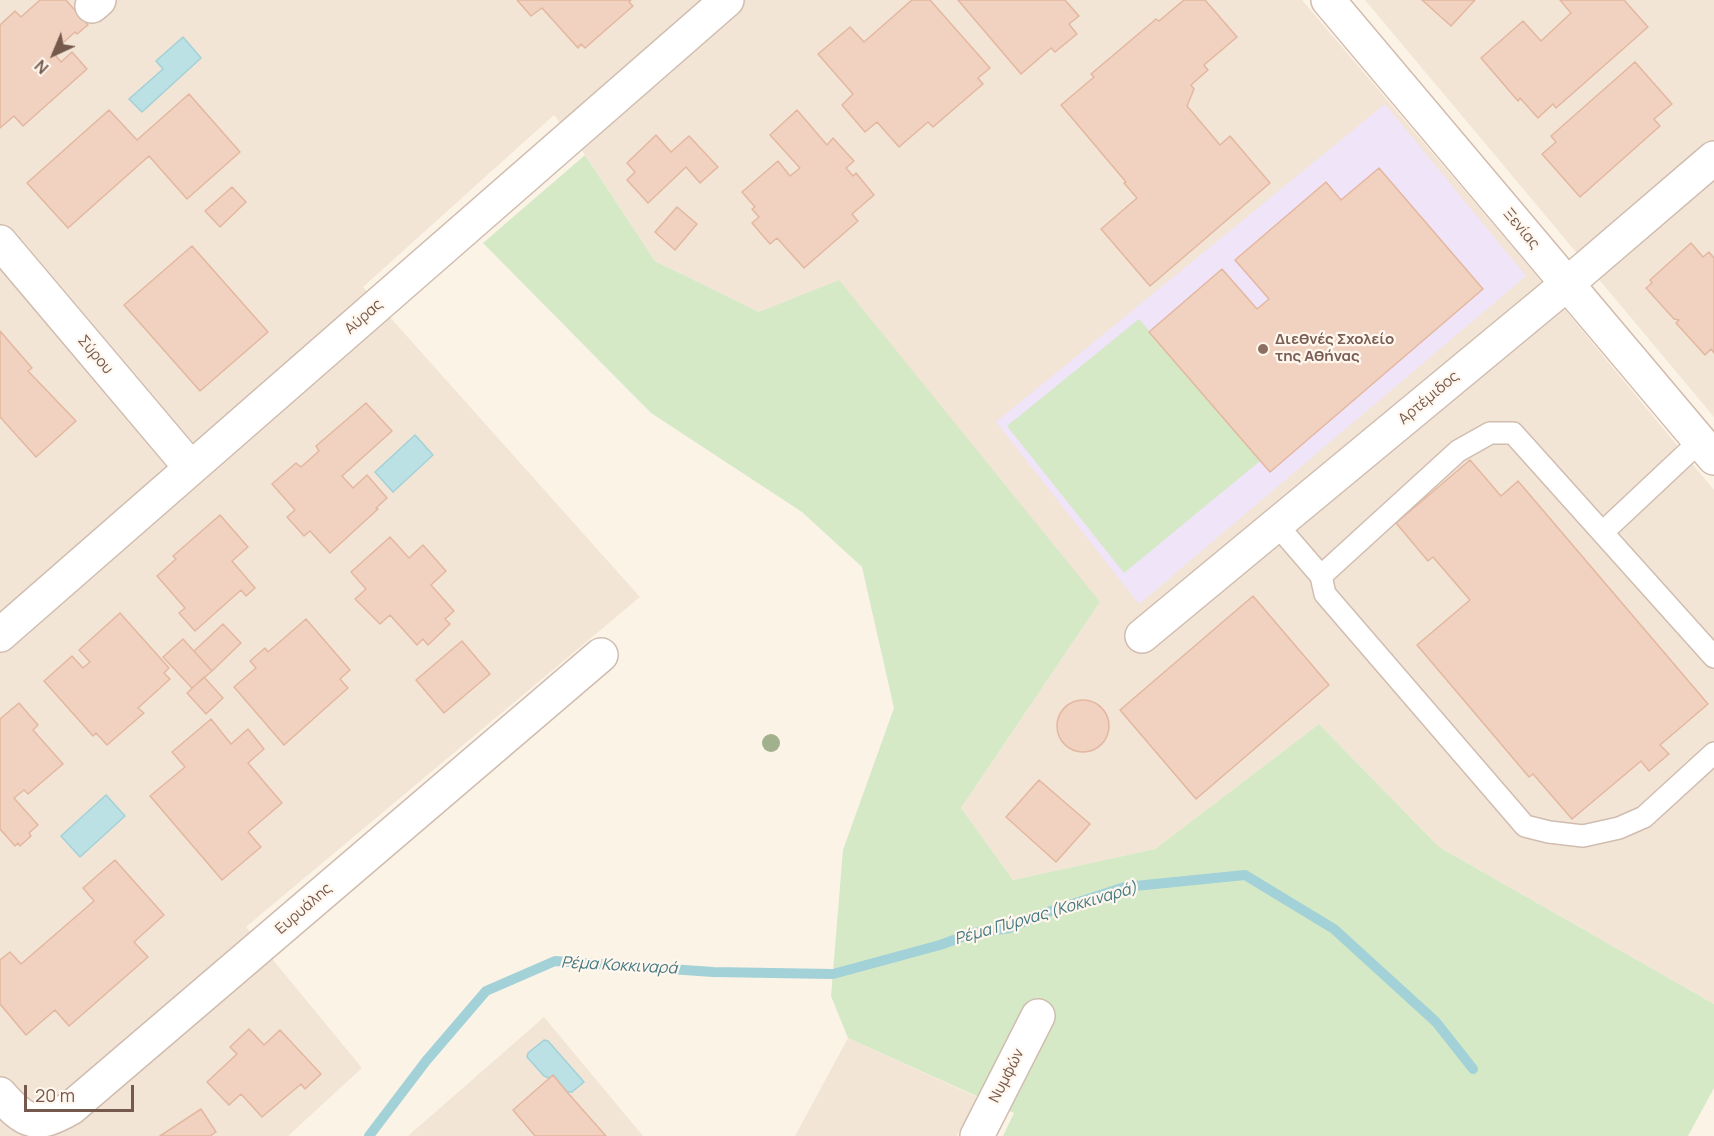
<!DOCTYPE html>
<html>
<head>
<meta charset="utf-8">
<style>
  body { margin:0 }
  #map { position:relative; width:1714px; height:1136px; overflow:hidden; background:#fcf3e7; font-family:Manrope,sans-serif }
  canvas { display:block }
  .north { position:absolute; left:24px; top:24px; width:60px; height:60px; -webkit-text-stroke:4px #fff7ee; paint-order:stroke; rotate:224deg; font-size:16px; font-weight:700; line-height:24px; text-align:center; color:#75594c }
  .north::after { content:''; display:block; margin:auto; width:21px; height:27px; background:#75594c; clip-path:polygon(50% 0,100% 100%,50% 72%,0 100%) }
  .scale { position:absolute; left:24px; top:1085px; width:110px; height:27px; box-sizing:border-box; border:3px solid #75594c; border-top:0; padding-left:8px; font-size:18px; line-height:21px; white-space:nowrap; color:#75594c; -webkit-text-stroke:4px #fff7ee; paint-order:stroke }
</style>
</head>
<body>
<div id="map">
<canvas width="1714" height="1136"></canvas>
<div class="north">N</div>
<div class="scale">20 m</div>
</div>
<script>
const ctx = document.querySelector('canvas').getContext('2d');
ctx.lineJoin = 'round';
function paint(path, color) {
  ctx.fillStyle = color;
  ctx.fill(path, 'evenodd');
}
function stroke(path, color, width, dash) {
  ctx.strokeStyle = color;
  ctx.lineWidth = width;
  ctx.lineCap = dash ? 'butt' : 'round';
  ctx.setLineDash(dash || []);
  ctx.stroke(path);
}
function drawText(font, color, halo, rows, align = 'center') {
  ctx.font = font + ' Manrope,sans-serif';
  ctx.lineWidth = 4.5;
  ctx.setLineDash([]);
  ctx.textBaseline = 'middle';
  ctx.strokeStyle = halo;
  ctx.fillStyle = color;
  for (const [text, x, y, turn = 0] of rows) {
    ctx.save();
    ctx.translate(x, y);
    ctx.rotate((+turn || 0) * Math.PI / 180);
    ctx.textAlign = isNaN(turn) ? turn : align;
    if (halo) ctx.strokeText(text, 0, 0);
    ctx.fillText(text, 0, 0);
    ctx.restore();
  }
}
const residential = new Path2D(`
  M0,0H1302L1533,271L1714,490V1004L1439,847L1319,724L1155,849L1013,880L961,808L1100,602L759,312L655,261L585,155L554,115L363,287L640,597L246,927L362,1068L288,1136H0Z
  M1365,0H1714V417Z
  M544,1017L643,1136H408Z
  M848,1038L977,1097L957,1136H795Z`);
const education = new Path2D(`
  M1385,104L1526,276L1139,604L996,422Z`);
const green = new Path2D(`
  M585,155L655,261L759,312L839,280L1100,602L961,808L1013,880L1155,849L1319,724L1439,847L1714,1004V1088L1688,1136H1003L1014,1113L848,1038L831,996L843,850L894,708L862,567L802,512L651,413L483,243Z
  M1139,319L1260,461L1124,573L1007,426Z`);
const water = new Path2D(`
  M183,37L201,58L142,112L129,99L163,69L156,61Z
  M415,435L433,455L393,492L375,472Z
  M106,795L125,816L80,857L61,836Z
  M544,1040L548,1041L584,1082L572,1092H567L553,1075L549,1078L544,1076L527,1057L528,1053Z`);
const stream = new Path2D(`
  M369,1136L426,1061L486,991L555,961L713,972L833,974L940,945L973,933L1010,928L1042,914L1125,887L1245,875L1334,929L1436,1022L1473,1069`);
const building = new Path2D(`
  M40,0H66L88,25L77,34L75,32L53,52L61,62L72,52L87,69L23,126L14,116L0,128V25L15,11L21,17Z
  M517,0H631L629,2L633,6L585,48L581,44L578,48L542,8L531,16Z
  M912,0H930L990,68L978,78L983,84L933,127L928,122L899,147L877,122L865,132L842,105L853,94L818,54L850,27L864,42Z
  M958,0H1065L1079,16L1069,24L1077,34L1055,52L1051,48L1021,74Z
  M1184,0H1205L1237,37L1204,65L1208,70L1191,85L1194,89L1187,106L1220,145L1230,136L1270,183L1150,286L1101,229L1137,198L1124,183L1126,182L1061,105L1094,77L1091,74L1156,19L1159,21Z
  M1422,0H1475L1451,26Z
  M1560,0H1624L1648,27L1556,108L1553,104L1538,118L1520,98L1518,101L1481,58L1523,21L1541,41L1571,13Z
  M1635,62L1672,104L1654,119L1660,126L1580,197L1542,154L1556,142L1551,136Z
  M189,94L240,152L187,199L149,156L68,228L27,183L109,110L137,140Z
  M797,110L827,145L833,138L854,161L846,168L853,176L856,173L874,195L852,214L858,221L804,268L777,238L770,244L752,223L759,217L752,209L755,207L742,192L778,161L790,176L800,168L770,135Z
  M656,135L671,152L689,136L718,167L700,183L686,167L648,203L627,180L635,172L627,163Z
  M1379,168L1483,289L1270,472L1149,332L1222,269L1257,309L1269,299L1235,260L1326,182L1341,200Z
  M232,187L246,202L220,227L205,211Z
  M677,207L697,224L675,250L655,232Z
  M1691,243L1703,257L1709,252L1714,258V353L1711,349L1705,355L1676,323L1679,320L1674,319L1646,288L1652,283L1650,280Z
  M192,246L268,332L200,391L124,305Z
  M0,331L32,368L28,371L76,421L36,457L0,417Z
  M366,403L392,431L342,476L353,488L367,475L387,498L376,508L378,509L330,553L310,531L304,536L287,517L295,510L272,484L296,463L301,467L319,451L316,446Z
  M1470,460L1501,496L1518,481L1708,704L1660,745L1669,754L1649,771L1641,761L1572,819L1533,774L1529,777L1417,645L1470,600L1433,557L1428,561L1396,523Z
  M220,515L248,547L232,561L255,588L246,596L241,590L195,631L179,613L185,608L157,576L176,559L173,556Z
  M390,537L409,558L423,545L446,571L431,585L454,611L445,619L450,624L428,645L423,639L417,645L390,615L380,624L355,599L366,589L351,572Z
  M1253,596L1329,685L1196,799L1120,710Z
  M120,613L169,668L164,673L170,679L138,708L144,713L107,745L96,733L93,736L44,681L72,656L83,668L90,662L79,650Z
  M306,619L350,670L340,679L348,688L284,745L234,687L256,668L250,661L265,648L268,652Z
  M223,624L241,643L212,671L194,651Z
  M183,639L212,671L192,688L163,657Z
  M462,641L490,674L444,713L416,680Z
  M204,677L223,698L206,714L187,693Z
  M1057 726a26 26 0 1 1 52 0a26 26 0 1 1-52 0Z
  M19,703L38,725L33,730L63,764L28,794L24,790L14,798L38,825L29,833L31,836L20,846L18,843L15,846L0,829V719Z
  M211,719L231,744L248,729L264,749L248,763L282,803L248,832L261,847L222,880L150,796L185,767L172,752Z
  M1039,780L1090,824L1056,862L1006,817Z
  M115,860L164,915L134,942L148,957L69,1026L55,1010L26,1035L0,1004V960L10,952L21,964L94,901L83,888Z
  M249,1029L264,1045L280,1030L321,1074L305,1089L301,1084L262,1117L241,1094L229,1105L207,1082L237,1054L230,1047Z
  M553,1075L567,1092L606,1136H535L513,1110Z
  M201,1109L216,1132L210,1136H160Z`);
const lane = new Path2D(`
  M1277,525L1321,576
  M1603,532L1700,441
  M1714,657L1513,433H1490L1458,451L1321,576L1325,594L1525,826L1549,832L1583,836L1619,828L1644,817L1714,753`);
const street = new Path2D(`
  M92,6L99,0
  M0,242L191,468
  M0,635L727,0
  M1142,636L1567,284L1714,158
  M0,1094C26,1124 36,1128 71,1108L601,655
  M977,1136L1038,1016`);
const secondary = new Path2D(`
  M1328,0L1714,458`);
const trees = [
  [771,743]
];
const markers = [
  [1263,349,6,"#8d6e63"]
];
const streetNames = [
  ["Ξενίας",1521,229,50],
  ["Αύρας",364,317,-41],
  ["Σύρου",95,355,50],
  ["Αρτέμιδος",1429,398,-40],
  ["Ευρυάλης",304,909,-41],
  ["Νυμφών",1007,1076,-63]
];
const educationNames = [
  ["Διεθνές Σχολείο",1275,340],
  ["της Αθήνας",1275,357]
];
const waterNames = [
  ["Ρέμα Πύρνας (Κοκκιναρά)",1046,914,-16],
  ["Ρέμα Κοκκιναρά",619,966,3]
];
paint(residential, '#f3e5d6');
paint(education, '#f0e4f8');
paint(green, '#d5e9c6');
paint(water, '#bce1e5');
stroke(water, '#a2d1d7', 1.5);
stroke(stream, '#a2d1d7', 10);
paint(building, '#f1d1bf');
stroke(building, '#e3b7a0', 1.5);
stroke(lane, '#d0bdb0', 24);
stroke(street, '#d0bdb0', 36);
stroke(secondary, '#d2bcae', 36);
stroke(lane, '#fff', 21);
stroke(street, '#fff', 33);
stroke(secondary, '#fff', 33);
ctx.fillStyle = '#a1b08d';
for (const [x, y] of trees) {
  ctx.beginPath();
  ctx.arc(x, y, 9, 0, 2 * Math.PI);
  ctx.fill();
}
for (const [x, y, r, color] of markers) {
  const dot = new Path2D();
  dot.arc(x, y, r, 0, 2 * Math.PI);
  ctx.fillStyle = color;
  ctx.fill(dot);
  stroke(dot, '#fff7ee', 2);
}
drawText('15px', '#75594c', '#fff7ee', streetNames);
drawText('bold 15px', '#785e54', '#fff7ee', educationNames, 'left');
drawText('italic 16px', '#437981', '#fff7ee', waterNames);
</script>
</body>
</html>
